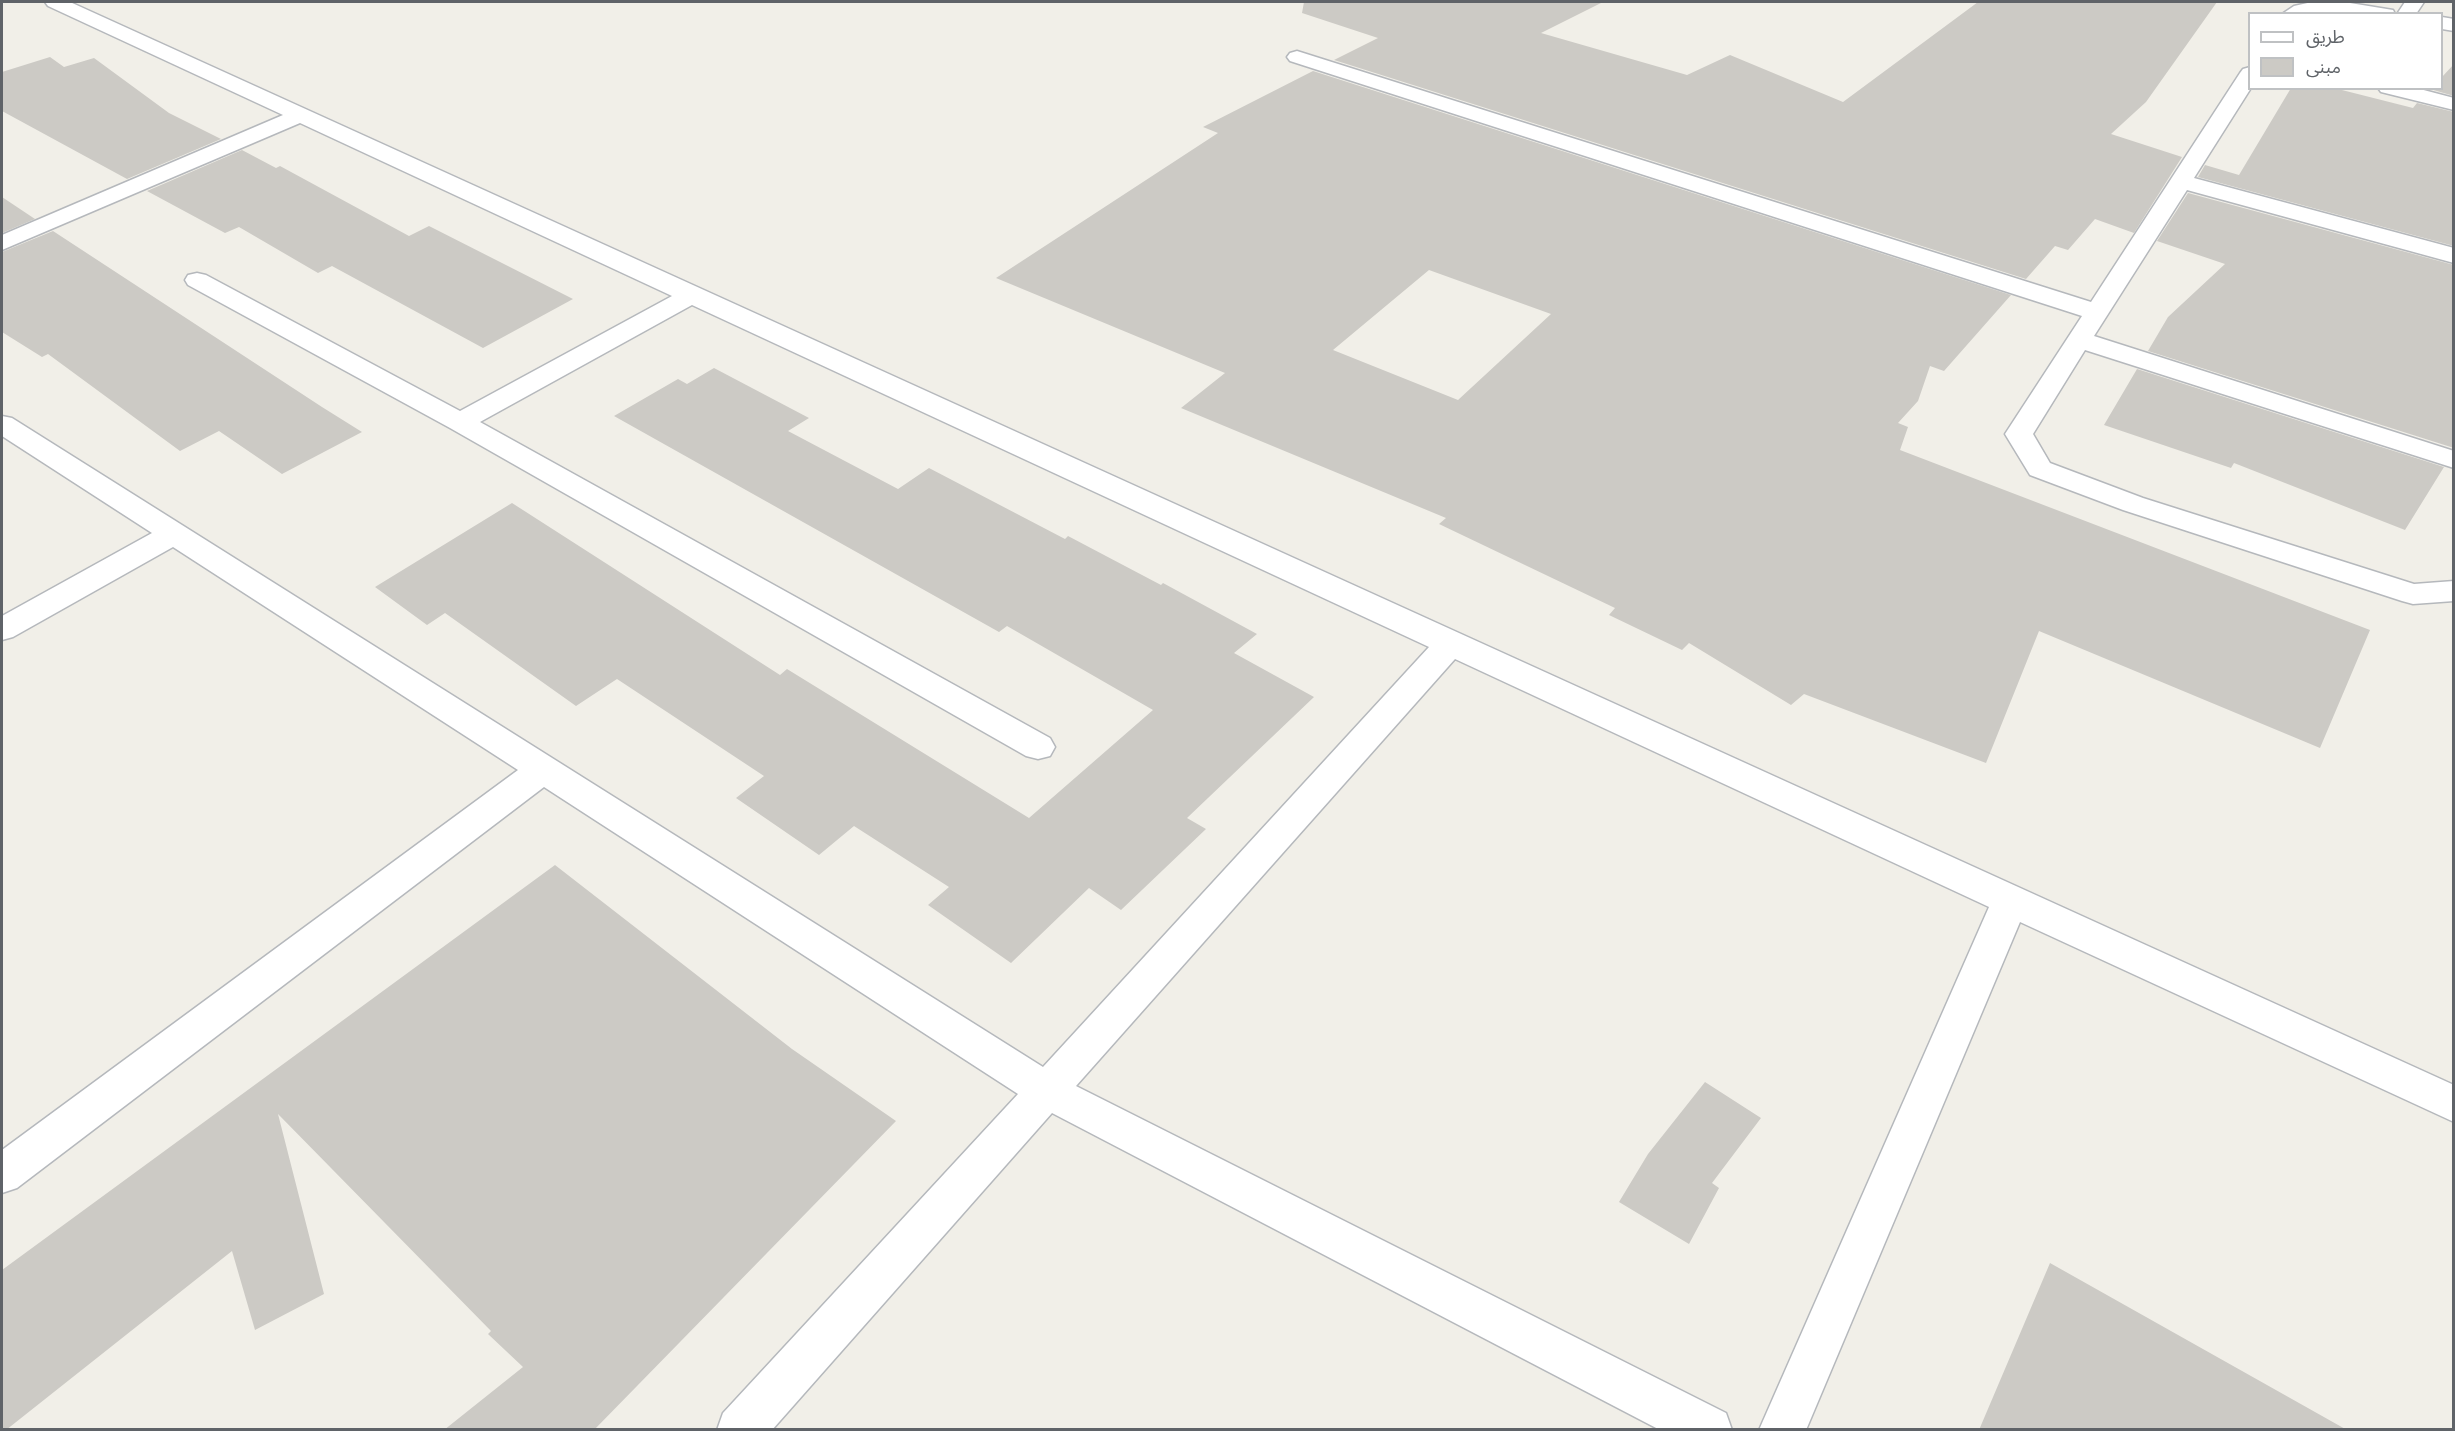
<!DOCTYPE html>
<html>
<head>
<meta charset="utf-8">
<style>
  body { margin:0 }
  #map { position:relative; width:2455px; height:1431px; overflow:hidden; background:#f1efe8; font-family:"Fira Sans","Noto Sans Arabic",sans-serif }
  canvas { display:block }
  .frame { position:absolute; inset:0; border:3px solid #5f6368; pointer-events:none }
  .legend { position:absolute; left:2248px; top:12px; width:195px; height:78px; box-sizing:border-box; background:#fff; border:2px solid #bfc1c3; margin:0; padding:8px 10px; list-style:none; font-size:18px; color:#5f6368 }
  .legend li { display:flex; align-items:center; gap:12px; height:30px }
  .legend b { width:30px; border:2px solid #bfc1c3 }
</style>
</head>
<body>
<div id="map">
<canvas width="2455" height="1431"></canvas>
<div class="frame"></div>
<ul class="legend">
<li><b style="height:8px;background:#fff"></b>طريق</li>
<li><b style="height:16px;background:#cccac5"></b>مبنى</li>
</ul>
</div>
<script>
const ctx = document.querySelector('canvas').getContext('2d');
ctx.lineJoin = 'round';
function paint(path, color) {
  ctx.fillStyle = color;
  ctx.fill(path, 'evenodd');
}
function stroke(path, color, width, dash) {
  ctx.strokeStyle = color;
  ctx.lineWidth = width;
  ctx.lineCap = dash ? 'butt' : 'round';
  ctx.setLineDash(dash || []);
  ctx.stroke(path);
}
const building = new Path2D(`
  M1304,2H1603L1541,33L1687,75L1730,55L1843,102L1978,2H2217L2146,102L2111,134L2182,157L2134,233L2095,219L2068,250L2055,246L2026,279L1334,60L1378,38L1302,13Z
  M50,57L64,67L94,58L169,113L221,139L127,179L2,111V72Z
  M2454,64V96L2430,89L2442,88V77Z
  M1313,71L2011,295L1944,371L1930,366L1918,401L1898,423L1908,427L1900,450L2370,630L2320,748L2039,631L1986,763L1804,694L1791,705L1689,643L1682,650L1609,615L1615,608L1439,524L1446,518L1181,408L1225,373L996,278L1218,133L1203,127ZM1429,270L1551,314L1458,400L1333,350Z
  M2291,88H2334L2413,108L2417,103L2454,112V246L2198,177L2205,165L2239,175Z
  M242,150L276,168L280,166L409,236L429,226L573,299L483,348L332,266L318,273L239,227L225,233L147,191Z
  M2188,193L2454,265V448L2148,351L2168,317L2225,264L2157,241Z
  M2,197L35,219L2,233Z
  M53,231L322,407L362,432L282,474L219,431L180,451L48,354L42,357L2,332V252Z
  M714,368L809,418L788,431L898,489L929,468L1065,539L1068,536L1161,585L1163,583L1257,634L1234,653L1314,697L1187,818L1206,829L1121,910L1089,888L1011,963L928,905L949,887L854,826L819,855L736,798L764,776L617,679L576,706L445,613L427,625L375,587L512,503L780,675L787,669L1029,818L1153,710L1007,626L999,632L614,416L678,379L687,384Z
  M2137,369L2444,467L2405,530L2234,463L2231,468L2104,425Z
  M555,865L792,1049L896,1121L594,1430H444L523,1367L488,1334L491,1331L278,1114L324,1294L255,1330L232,1251L6,1430H2V1270Z
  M1705,1082L1761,1118L1712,1183L1719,1188L1689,1244L1619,1202L1648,1154Z
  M2050,1263L2347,1430H1979Z`);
const minor = new Path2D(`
  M45,2H70L2454,1085V1122L2020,922L1806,1430H1759L1989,907L1455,659L1076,1086L1726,1413L1732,1430H1660L1052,1113L772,1430H717L723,1413L1018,1094L544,787L17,1188L2,1193V1150L518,770L173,547L13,637L2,640V616L152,533L2,436V416L12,418L1043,1067L1429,647L692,305L480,422L1050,738L1055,747L1050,756L1038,759L1026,756L450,428L188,285L185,280L188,275L197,273L206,275L460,411L672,296L300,123L2,250V235L283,115L48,6Z
  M2312,2L2350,3L2393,10L2395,14H2282L2294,6Z
  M2405,2H2424L2416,14H2397Z
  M2442,17L2454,19V31L2442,29Z
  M1297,51L2091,302L2240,73L2243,69L2250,67L2251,88L2194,178L2454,248V263L2187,190L2094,336L2454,451V468L2085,350L2033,434L2050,463L2143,498L2414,584L2454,581V601L2413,604L2402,601L2123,510L2030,475L2005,434L2082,316L1290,61L1287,57L1290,53Z
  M2378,88H2416L2454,98V110L2381,92Z`);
paint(building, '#cccac5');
stroke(minor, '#b5b8bc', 3);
paint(minor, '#fff');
</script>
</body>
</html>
